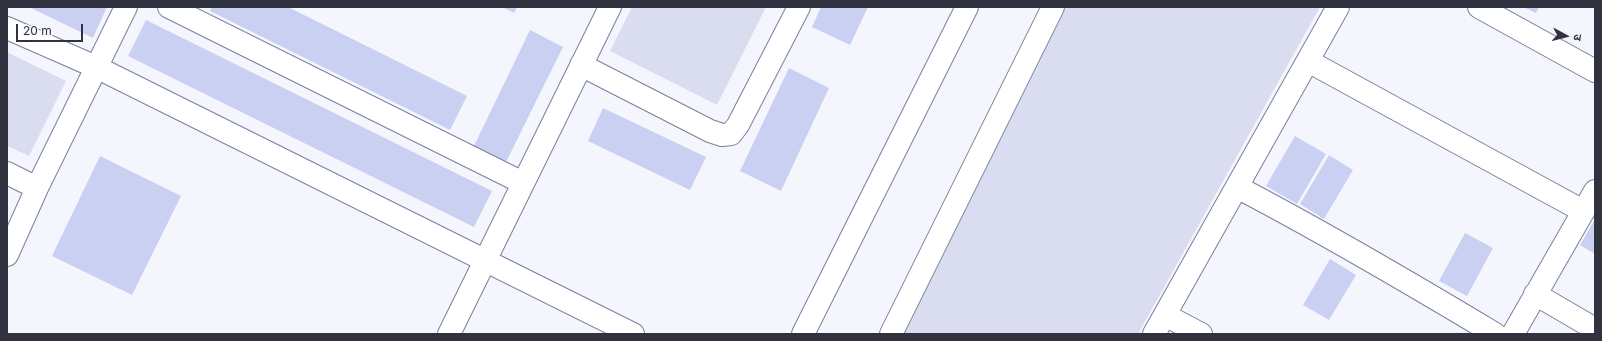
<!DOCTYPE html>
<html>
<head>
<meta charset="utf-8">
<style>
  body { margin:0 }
  #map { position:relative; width:1602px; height:341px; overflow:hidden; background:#f5f6fd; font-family:Inter,"Noto Sans Devanagari",sans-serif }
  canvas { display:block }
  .frame { position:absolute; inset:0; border:8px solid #30323f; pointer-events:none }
  .north { position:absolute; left:1546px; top:16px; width:40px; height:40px; -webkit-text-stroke:3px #f5f6fd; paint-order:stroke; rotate:97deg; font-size:11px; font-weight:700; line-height:16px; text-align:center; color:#30323f }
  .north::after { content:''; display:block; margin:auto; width:14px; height:18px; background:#30323f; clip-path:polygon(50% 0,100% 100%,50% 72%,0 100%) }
  .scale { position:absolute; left:16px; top:24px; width:67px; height:18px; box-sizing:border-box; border:2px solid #30323f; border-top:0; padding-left:5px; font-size:12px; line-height:14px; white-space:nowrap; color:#30323f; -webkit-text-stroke:3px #f5f6fd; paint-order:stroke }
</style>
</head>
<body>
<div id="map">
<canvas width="1602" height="341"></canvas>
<div class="frame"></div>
<div class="north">उ</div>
<div class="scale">20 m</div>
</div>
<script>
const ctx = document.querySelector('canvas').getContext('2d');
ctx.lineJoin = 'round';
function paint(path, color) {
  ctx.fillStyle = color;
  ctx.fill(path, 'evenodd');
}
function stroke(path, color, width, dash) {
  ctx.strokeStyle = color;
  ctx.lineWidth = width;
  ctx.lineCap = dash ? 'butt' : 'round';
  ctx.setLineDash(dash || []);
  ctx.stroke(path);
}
const green = new Path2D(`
  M632,7H766L717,105L610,51Z
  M1066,7H1320L1138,334H901Z
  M7,52L66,81L29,156L7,146Z`);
const building = new Path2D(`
  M29,7H107L93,38Z
  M212,7H288L467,96L450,130L210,11Z
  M502,7H517L514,13Z
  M821,7H868L850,45L812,27Z
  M1523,7H1539L1536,13Z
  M146,20L492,191L474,227L128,56Z
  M530,30L563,47L505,164L473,148Z
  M789,68L829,88L781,191L740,171Z
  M603,108L706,157L690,190L588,141Z
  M1295,136L1326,154L1297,204L1266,186Z
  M1329,155L1353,170L1324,219L1300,204Z
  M100,156L181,196L132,295L52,256Z
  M1595,219V254L1580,245Z
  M1465,233L1493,248L1467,296L1439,281Z
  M1330,259L1356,275L1329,320L1303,305Z`);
const minor = new Path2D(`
  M169,7L523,183
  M1479,7L1595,71
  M7,28L96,67L633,334
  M1308,61L1583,211
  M581,65L710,131L722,135L731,134L738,125L799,7
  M7,173L37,188
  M1237,187C1325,233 1410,283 1495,334
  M7,255L37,188L126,7
  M1535,294L1595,329
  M1165,315L1201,334
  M449,334L610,7
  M803,334L967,7
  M891,334L1053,7
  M1154,334L1338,7
  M1513,334L1595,191`);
paint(green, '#daddef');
paint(building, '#c9d0f1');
stroke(minor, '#797f9d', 24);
stroke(minor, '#fff', 22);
</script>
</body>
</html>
